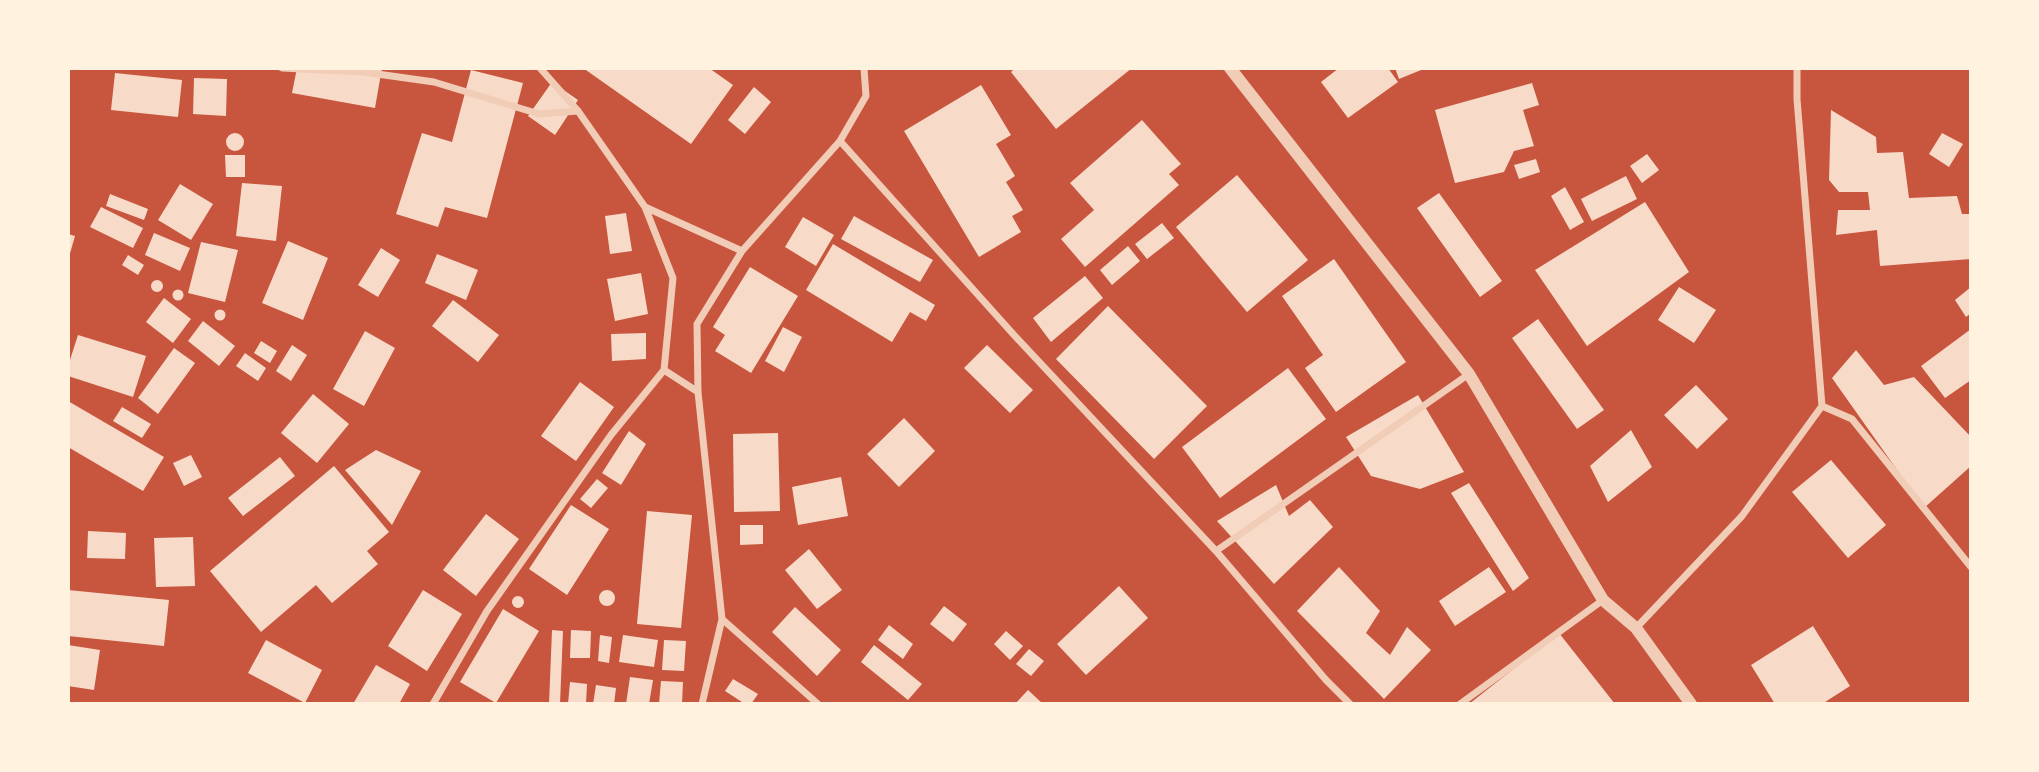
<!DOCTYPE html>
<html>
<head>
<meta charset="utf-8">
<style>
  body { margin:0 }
  #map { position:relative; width:2039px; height:772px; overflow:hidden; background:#c8553d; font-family:Manrope,sans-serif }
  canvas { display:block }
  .frame { position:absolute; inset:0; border:70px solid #fff3e0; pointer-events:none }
</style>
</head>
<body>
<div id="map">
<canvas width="2039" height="772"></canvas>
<div class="frame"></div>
</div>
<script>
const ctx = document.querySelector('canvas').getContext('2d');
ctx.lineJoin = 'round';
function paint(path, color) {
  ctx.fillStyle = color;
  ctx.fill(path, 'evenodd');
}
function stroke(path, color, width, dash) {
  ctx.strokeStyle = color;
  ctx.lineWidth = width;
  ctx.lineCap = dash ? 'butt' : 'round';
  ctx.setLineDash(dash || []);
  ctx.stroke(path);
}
const building = new Path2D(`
  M297,68H382L375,108L292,93Z
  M583,68H709L733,85L691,144Z
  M1015,68H1132L1056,129L1011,72Z
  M1339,68H1388L1398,82L1348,118L1321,82Z
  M1395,68H1426L1399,79Z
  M471,70L523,83L487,218L445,207L438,227L396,214L422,133L452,142Z
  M115,73L182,80L178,117L111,110Z
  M194,78L227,79L226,116L193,114Z
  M552,82L578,100L555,135L528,116Z
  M1532,83L1539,105L1523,110L1534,146L1514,151L1504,172L1455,183L1435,110Z
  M981,85L1011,135L996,144L1015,176L1006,182L1023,210L1012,216L1021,232L979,257L904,131Z
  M754,87L771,102L745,134L728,120Z
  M1831,110L1876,137L1877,153L1903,152L1909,198L1957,196L1962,214H1971V259L1880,266L1877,230L1836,235L1838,210H1870L1868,192H1839L1829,180Z
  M1142,120L1181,164L1169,174L1179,185L1085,267L1061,239L1094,210L1070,183Z
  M226 142a9 9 0 1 1 18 0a9 9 0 1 1-18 0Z
  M1942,133L1963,144L1949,167L1929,154Z
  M1647,154L1659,170L1642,183L1630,166Z
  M225,155H245V177H226Z
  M1536,159L1540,172L1519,179L1514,165Z
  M1237,175L1308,260L1247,312L1176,227Z
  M1626,176L1637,199L1592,221L1581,199Z
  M242,183L282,186L276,241L236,236Z
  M180,184L213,204L191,240L158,220Z
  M1565,187L1584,222L1570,230L1551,196Z
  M1439,193L1502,281L1480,297L1417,208Z
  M110,194L148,209L144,220L106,206Z
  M1645,202L1689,272L1587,346L1535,270Z
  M101,207L143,228L133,248L90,227Z
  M626,213L632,251L610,254L605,216Z
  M854,216L933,260L920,282L841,239Z
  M803,217L834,235L816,266L785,247Z
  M1162,223L1174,238L1147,259L1135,244Z
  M154,233L190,248L180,271L145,255Z
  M68,234L75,236L69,257H68Z
  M288,241L328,258L303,320L262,303Z
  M201,242L238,250L225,302L188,293Z
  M833,244L935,305L926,321L910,312L892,342L806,290Z
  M1128,246L1140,261L1112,285L1100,270Z
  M381,248L400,260L378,297L358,285Z
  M437,254L478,270L466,300L425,283Z
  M128,255L144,265L138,275L122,265Z
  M1334,259L1406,362L1336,412L1305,368L1323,355L1282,296Z
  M750,267L798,296L751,373L715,351L725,335L713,327Z
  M641,273L648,314L615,321L607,279Z
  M1085,276L1103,298L1051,342L1033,318Z
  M151 286a6 6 0 1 1 12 0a6 6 0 1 1-12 0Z
  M1679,287L1716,310L1694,343L1658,320Z
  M1971,287V313L1966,317L1955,300Z
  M172.5 295a5.5 5.5 0 1 1 11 0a5.5 5.5 0 1 1-11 0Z
  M164,298L191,319L173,343L146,322Z
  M453,300L499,335L478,362L432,326Z
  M1108,306L1207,406L1154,459L1056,359Z
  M214.5 315a5.5 5.5 0 1 1 11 0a5.5 5.5 0 1 1-11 0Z
  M1538,319L1604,410L1577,429L1512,338Z
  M203,321L235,346L219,366L188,341Z
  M783,327L802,337L784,372L765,361Z
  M1971,329V380L1945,398L1921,366Z
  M365,331L395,348L364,406L333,389Z
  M646,333V359L612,361L611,334Z
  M78,335L146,356L133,397L68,376V366Z
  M261,341L277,351L270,363L254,353Z
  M292,345L307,355L291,381L276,371Z
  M987,345L1033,390L1010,413L964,368Z
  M174,348L195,363L158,414L138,398Z
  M1856,350L1884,385L1914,377L1971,437V466L1924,508L1832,378Z
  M245,353L266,368L258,381L236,366Z
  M1288,368L1326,419L1220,498L1182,447Z
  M580,382L614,407L576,461L541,436Z
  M1696,385L1728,419L1697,449L1664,415Z
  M313,394L349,424L317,463L281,433Z
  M1418,395L1464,472L1420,489L1371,476L1346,437Z
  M68,401L164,457L143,491L68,447Z
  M122,407L151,424L142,438L113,421Z
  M904,418L935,451L899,487L867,454Z
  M1631,430L1652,467L1608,502L1590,466Z
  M629,431L646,444L621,485L602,473Z
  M778,433L780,511L734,512L733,434Z
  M376,450L421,471L392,525L345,470Z
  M191,455L202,477L184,486L173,463Z
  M280,457L295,476L243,516L228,498Z
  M1831,460L1886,525L1848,558L1792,492Z
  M334,466L389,532L367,551L378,564L332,603L316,585L261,632L210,571Z
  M841,477L848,516L798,525L792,487Z
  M597,479L608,488L591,508L580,499Z
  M1469,483L1529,578L1513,591L1451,493Z
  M1276,485L1289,516L1310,500L1333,527L1274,584L1217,521Z
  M571,505L609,529L567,595L529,569Z
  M647,511L692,515L681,628L637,624Z
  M486,514L519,539L476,596L443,570Z
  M740,525H763V544L740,545Z
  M88,531L126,533L125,559L87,558Z
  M193,537L195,586L156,587L154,538Z
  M809,549L842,590L817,609L785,570Z
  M1339,567L1380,611L1366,633L1390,655L1407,627L1431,650L1384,699L1297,611Z
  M1489,567L1506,592L1455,626L1439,601Z
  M1119,586L1148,618L1086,675L1057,644Z
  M68,590L169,600L164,646L68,636Z
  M423,590L462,614L427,671L388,646Z
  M599 598a8 8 0 1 1 16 0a8 8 0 1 1-16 0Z
  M512 602a6 6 0 1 1 12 0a6 6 0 1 1-12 0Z
  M944,606L967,624L953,642L930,624Z
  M795,607L841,650L817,676L772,632Z
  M503,609L539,631L496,703L460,682Z
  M889,625L913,644L903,659L878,640Z
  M1813,626L1850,686L1822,704H1775L1751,665Z
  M552,630L563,631L560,704H549Z
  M571,630L591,631L590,658H570Z
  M1006,631L1023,646L1010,660L994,644Z
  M1559,633L1615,704H1469Z
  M600,635L612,637L609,663L598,661Z
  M623,635L658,640L654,667L619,662Z
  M266,640L322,670L305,703L248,673Z
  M664,640L686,641L684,671L662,670Z
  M68,645L100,650L94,690L68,686Z
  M874,645L922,684L908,700L861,662Z
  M1029,649L1044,661L1031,676L1016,664Z
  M376,665L410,684L399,704H353Z
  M630,677L653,680L649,704H626Z
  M733,679L758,694L751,704H745L725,691Z
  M661,681L683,682L682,704H659Z
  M570,682L587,684L586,704H568Z
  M596,685L616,688L614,704H593Z
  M1028,690L1043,704H1015Z`);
const minor = new Path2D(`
  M282,68L363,72L434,82L539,114L578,111
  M840,141L1014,335L1216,551L1326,680L1350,704
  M645,207L742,251
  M664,370L698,392
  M1822,406L1852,419L1971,567
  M1216,551L1469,374
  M722,619L818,704
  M1636,628L1742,516L1822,406L1797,99V68
  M433,704L487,611L611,435L664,370L673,278L645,207L578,111L540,68
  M702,704L722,619L698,392L697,324L742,251L840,141L866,96L864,68
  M1460,704L1603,600`);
const tertiary = new Path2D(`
  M1230,68L1469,374L1603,600L1636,628L1691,704`);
paint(building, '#f7dbc8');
stroke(minor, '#f1ccb7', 7);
stroke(tertiary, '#f1ccb7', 12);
</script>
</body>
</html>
